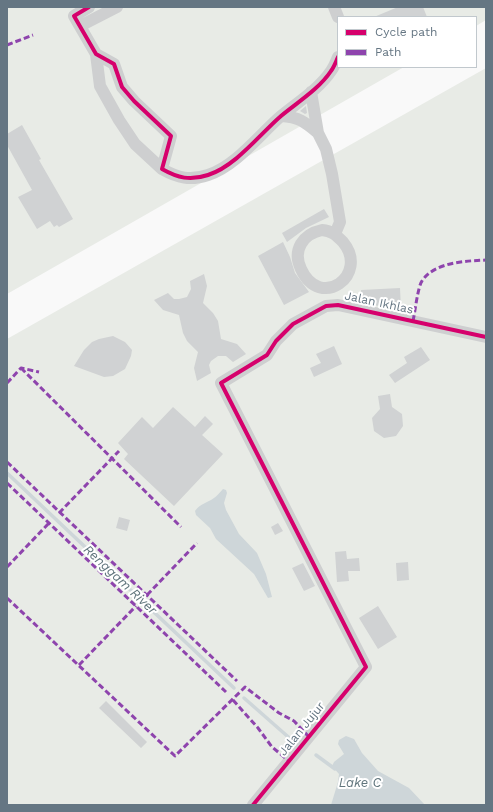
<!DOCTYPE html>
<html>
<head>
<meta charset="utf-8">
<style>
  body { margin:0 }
  #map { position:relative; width:493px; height:812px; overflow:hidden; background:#f9f9f9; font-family:"Work Sans",sans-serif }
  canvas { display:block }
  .frame { position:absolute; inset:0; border:8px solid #657683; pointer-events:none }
  .legend { position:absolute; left:337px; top:16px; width:140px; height:52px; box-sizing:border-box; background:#fff; border:1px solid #c1c8cd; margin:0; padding:5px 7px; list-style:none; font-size:12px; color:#657683 }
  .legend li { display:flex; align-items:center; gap:8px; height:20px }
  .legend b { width:20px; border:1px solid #c1c8cd }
</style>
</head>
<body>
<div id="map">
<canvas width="493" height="812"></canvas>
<div class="frame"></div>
<ul class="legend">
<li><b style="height:5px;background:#d6006c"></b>Cycle path</li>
<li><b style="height:5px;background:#8e44ad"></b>Path</li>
</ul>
</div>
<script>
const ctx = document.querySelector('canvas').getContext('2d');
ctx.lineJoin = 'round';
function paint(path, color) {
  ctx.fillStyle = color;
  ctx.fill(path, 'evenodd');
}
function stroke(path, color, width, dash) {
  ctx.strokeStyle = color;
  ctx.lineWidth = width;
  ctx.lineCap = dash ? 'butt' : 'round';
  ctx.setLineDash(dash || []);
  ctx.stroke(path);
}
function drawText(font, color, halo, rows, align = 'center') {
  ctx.font = font + ' "Work Sans",sans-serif';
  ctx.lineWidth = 4;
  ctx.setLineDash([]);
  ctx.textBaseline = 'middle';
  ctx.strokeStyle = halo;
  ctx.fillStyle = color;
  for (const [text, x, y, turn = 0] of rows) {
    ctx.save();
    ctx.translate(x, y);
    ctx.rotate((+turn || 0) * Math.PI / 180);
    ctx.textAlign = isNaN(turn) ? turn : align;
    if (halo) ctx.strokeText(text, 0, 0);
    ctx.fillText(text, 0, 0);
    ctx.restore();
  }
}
const green = new Path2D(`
  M7,7H486V20L476,26V17H338V67H404L7,294Z
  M486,68V805H7V339Z`);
const water = new Path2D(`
  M223,489L226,490L227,493L224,503L226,510L239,534L257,553L266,574L272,597L268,598L254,574L216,539L210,528L196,515L195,511C201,503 207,503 214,498C217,496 220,492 223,489Z
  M346,736L354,739L362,753L378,771L409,788L425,805H331L338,782L339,774L332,766L334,762L344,754L338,744L339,740Z`);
const stream = new Path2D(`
  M7,473L234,688
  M244,698L294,742
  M316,755L335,769`);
const building = new Path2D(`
  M398,7H423L427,17H374Z
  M306,106L307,113L305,114L300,111Z
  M22,125L41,159L39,160L73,219L59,227L57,225L54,227L50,221L37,229L18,197L32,190L7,145V134Z
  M324,209L329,217L306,228L287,242L282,233Z
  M283,242L290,257L295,273L309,292L284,305L258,256Z
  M204,274L207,286L203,303L213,313L218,321L221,339L237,344L246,354L233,362L226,356H218L211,361L209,365L211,373L197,381L194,368L198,352L187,341L183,333L179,315L163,310L154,300L168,293L174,299H179L187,297L191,289L190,281Z
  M400,288L401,309H393L374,305L373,302H362L361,290Z
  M113,336L125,342L132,350L131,356L125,369L113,376L104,377L74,366L84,350L92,342L99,339Z
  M334,346L342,364L314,377L310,368L321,363L316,354Z
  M421,347L430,360L395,383L389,375L407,363L404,357Z
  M390,394L392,407L402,414L403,426L396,436L384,438L374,431L372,418L380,409L378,396Z
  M173,407L195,427L205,416L213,424L202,435L223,454L174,506L124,459L128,454L118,443L142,417L153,428Z
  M119,517L130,520L127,531L116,528Z
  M278,523L283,531L275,535L271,527Z
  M346,551L347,559L359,558L360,571H348L349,581L337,582L335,552Z
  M408,562L409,580L397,581L396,563Z
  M303,563L315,586L304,591L292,568Z
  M378,606L397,637L378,649L359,618Z
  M106,701L147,742L141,748L99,708Z`);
const minor = new Path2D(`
  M89,7L74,16L96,54L114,64L122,87L134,101L171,136L162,169C178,178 190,181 208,175C236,166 260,134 281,116C298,102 319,89 331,71C334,67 336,62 338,57
  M334,7L338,17
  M80,26L117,7
  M96,54L100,86L119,120L135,144L162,169
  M311,92L318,133L326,149L332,174L340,222L335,234
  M281,116C299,117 305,122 318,133
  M322,230C332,231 336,235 343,242C370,275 320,311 301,269C292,250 303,234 322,230Z
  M253,805L366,667L221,383L267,355L276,341L293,324L326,306L338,305L486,337`);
const quiet = new Path2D(`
  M7,45L33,35
  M413,321C415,312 418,286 422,281C434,262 466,261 486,260
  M21,368L181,527
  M7,383L21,368L39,372
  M7,462L237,681
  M7,483L226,692
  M59,513L119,451
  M7,567L49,523
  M147,595L197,543
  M7,598L175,756L245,687L279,713L294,721L309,737
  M79,665L136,606
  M233,700L258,728L272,747L289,761`);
const cycleway = new Path2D(`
  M89,7L74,16L96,54L114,64L122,87L134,101L171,136L162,169C178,178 190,181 208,175C236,166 260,134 281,116C298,102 319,89 331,71C334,67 336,62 338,57
  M253,805L366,667L221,383L267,355L276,341L293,324L326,306L338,305L486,337`);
const streetNames = [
  ["Jalan Ikhlas",379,303,12],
  ["Jalan Jujur",302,729,-51]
];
const waterNames = [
  ["Renggam River",120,580,43],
  ["Lake C",360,783]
];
paint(green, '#e8ebe6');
paint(water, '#ced6d9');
stroke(stream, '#ced6d9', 3.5);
paint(building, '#d0d2d3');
stroke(minor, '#cecfd0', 12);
stroke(quiet, '#8e44ad', 3, [6, 3]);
stroke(cycleway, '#d6006c', 4);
drawText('12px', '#657683', '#fff', streetNames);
drawText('italic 13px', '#60757c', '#fff', waterNames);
</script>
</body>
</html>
